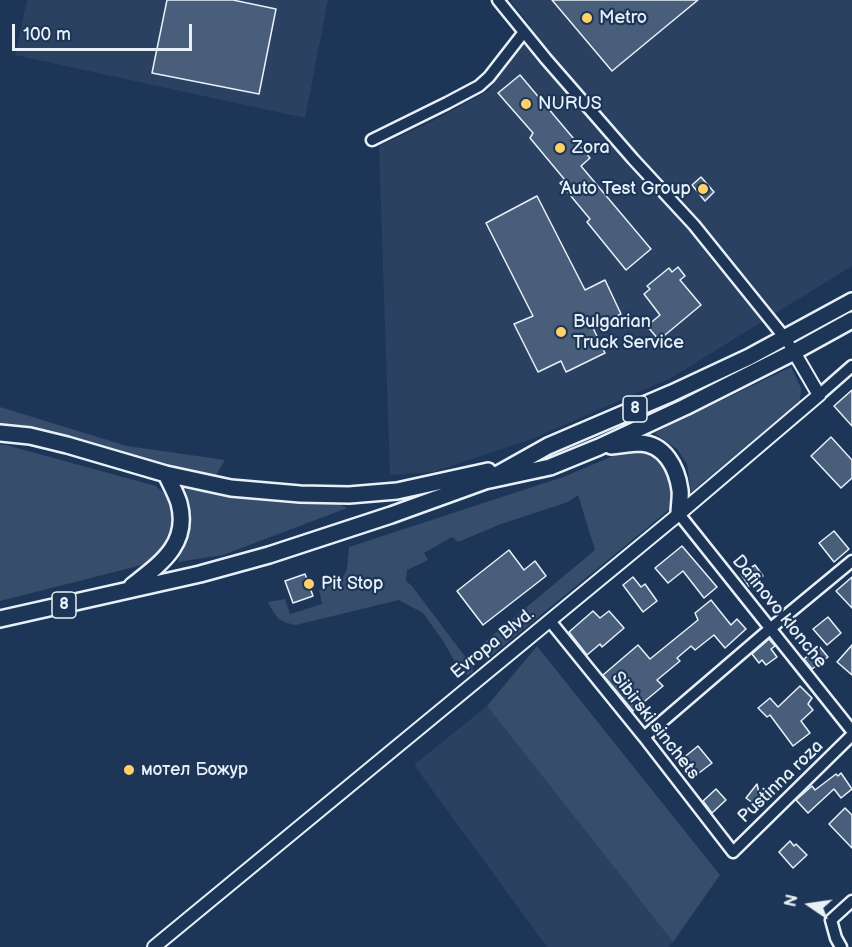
<!DOCTYPE html>
<html>
<head>
<meta charset="utf-8">
<style>
  body { margin:0 }
  #map { position:relative; width:852px; height:947px; overflow:hidden; background:#1d3557; font-family:"Balsamiq Sans",sans-serif }
  canvas { display:block }
  .north { position:absolute; left:780px; top:875px; width:60px; height:60px; -webkit-text-stroke:4px #1d3557; paint-order:stroke; rotate:283deg; font-size:16px; font-weight:700; line-height:24px; text-align:center; color:#e8f1f8 }
  .north::after { content:''; display:block; margin:auto; width:21px; height:27px; background:#e8f1f8; clip-path:polygon(50% 0,100% 100%,50% 72%,0 100%) }
  .scale { position:absolute; left:12px; top:24px; width:180px; height:27px; box-sizing:border-box; border:3px solid #e8f1f8; border-top:0; padding-left:8px; font-size:18px; line-height:21px; white-space:nowrap; color:#e8f1f8; -webkit-text-stroke:4px #1d3557; paint-order:stroke }
</style>
</head>
<body>
<div id="map">
<canvas width="852" height="947"></canvas>
<div class="north">N</div>
<div class="scale">100 m</div>
</div>
<script>
const ctx = document.querySelector('canvas').getContext('2d');
ctx.lineJoin = 'round';
function paint(path, color) {
  ctx.fillStyle = color;
  ctx.fill(path, 'evenodd');
}
function stroke(path, color, width, dash) {
  ctx.strokeStyle = color;
  ctx.lineWidth = width;
  ctx.lineCap = dash ? 'butt' : 'round';
  ctx.setLineDash(dash || []);
  ctx.stroke(path);
}
function drawText(font, color, halo, rows, align = 'center') {
  ctx.font = font + ' "Balsamiq Sans",sans-serif';
  ctx.lineWidth = 4.5;
  ctx.setLineDash([]);
  ctx.textBaseline = 'middle';
  ctx.strokeStyle = halo;
  ctx.fillStyle = color;
  for (const [text, x, y, turn = 0] of rows) {
    ctx.save();
    ctx.translate(x, y);
    ctx.rotate((+turn || 0) * Math.PI / 180);
    ctx.textAlign = isNaN(turn) ? turn : align;
    if (halo) ctx.strokeText(text, 0, 0);
    ctx.fillText(text, 0, 0);
    ctx.restore();
  }
}
const built = new Path2D(`
  M27,0H328L305,118L15,55Z
  M510,0H852V266L671,378L532,439L433,472L390,475L379,146L433,121L488,91L531,26Z
  M487,706L673,942L669,947H547L414,765Z`);
const green = new Path2D(`
  M791,367L801,388L800,401L691,492L687,464L677,449L654,433Z
  M0,407L127,446L225,460L215,477L197,475L58,436L0,424Z
  M0,445H6L156,486L167,496L171,511V527L168,544L150,563L0,601Z
  M629,449L649,452L665,466L672,484L670,509L486,660L480,646L595,550L578,495L568,502L501,524L458,542L452,537L424,553L428,560L407,570L406,581L412,586L472,666L473,672L468,675L462,674L443,641L423,613L399,600L296,625C278,622 276,617 268,602L285,599L290,614L322,604L319,590L341,581L347,569L349,547L566,476Z
  M186,489C223,495 260,502 297,504C316,504 330,499 347,508L223,555L178,562C185,536 188,516 186,489Z
  M537,646L720,875L673,942L487,706Z`);
const building = new Path2D(`
  M167,0H233L276,9L259,94L152,73Z
  M552,0H698L612,71Z
  M520,75L590,158L581,166L651,249L626,270L587,222L590,219L560,183L565,180L530,138L533,133L498,93Z
  M701,177L714,192L705,201L692,185Z
  M537,196L585,290L605,280L621,314L593,328L605,353L566,372L561,361L538,372L514,324L533,316L486,223Z
  M678,267L685,276L680,280L701,305L659,340L647,326L660,315L644,294L650,289L647,286L669,268L672,272Z
  M852,390V426L834,406Z
  M831,437L852,460V478L841,488L811,456Z
  M834,531L849,549L834,562L819,543Z
  M682,546L717,587L704,598L683,571L668,583L655,568Z
  M509,550L524,570L535,561L546,576L483,625L457,591Z
  M755,565L763,576L749,586L741,574Z
  M305,574L313,596L293,603L285,581Z
  M633,577L641,587L645,584L657,601L643,612L623,585Z
  M852,577V608L836,591Z
  M711,600L731,625L737,619L746,629L725,648L714,635L695,650L691,646L677,658L680,661L657,680L663,686L633,711L603,675L638,645L650,659L698,620L695,613Z
  M593,611L600,618L609,611L624,628L602,647L600,644L587,655L569,632Z
  M828,617L841,633L827,645L813,629Z
  M769,639L775,646L771,649L777,657L766,665L762,660L759,663L752,654Z
  M852,645V675L837,662Z
  M819,646L828,657L812,669L804,659Z
  M800,686L812,698L808,704L813,710L801,721L810,733L793,746L770,715L767,717L758,708L770,698L778,707Z
  M698,746L712,763L699,773L695,769L694,770L692,768L690,769L682,759Z
  M841,773L852,789L841,798L834,789L808,813L796,800L812,786L815,790L836,774L838,776Z
  M757,784L761,801L757,806L746,798Z
  M716,789L726,800L712,813L703,801Z
  M845,808L852,815V848L829,824Z
  M790,841L794,846L796,844L807,855L793,868L779,852Z`);
const minor = new Path2D(`
  M498,0L546,59L633,159L694,225L785,338L794,352
  M372,140L447,103L479,86L489,77L524,32
  M819,395L852,366
  M679,514L852,731
  M550,621L644,737L733,852L852,735
  M644,737L771,628L852,561
  M841,947L836,938L831,920L852,901`);
const tertiary = new Path2D(`
  M154,947L679,514L819,395L794,352`);
const primary = new Path2D(`
  M0,433L30,436L67,445L166,474L231,488L300,494L349,495L397,491L488,471
  M611,446C621,445 631,443 640,443C665,444 677,468 680,490C681,497 679,506 679,514
  M498,474L548,446L672,393L749,357L852,301
  M132,586C160,564 190,544 179,503C176,493 170,483 166,474
  M0,619L200,574L269,555L391,515L485,481L550,467L599,447L685,407L794,352L852,320`);
const markers = [
  [587,18,6,"#ffd166"],
  [526,104,6,"#ffd166"],
  [560,148,6,"#ffd166"],
  [703,189,6,"#ffd166"],
  [561,332,6,"#ffd166"],
  [309,584,6,"#ffd166"],
  [129,770,6,"#ffd166"]
];
const shields = [
  [635,409,24],
  [64,605,24]
];
const shieldNames = [
  ["8",635,409],
  ["8",64,605]
];
const poiNames = [
  ["Metro",599,18],
  ["NURUS",538,104],
  ["Zora",572,148],
  ["Auto Test Group",691,189,"right"],
  ["Bulgarian",573,322],
  ["Truck Service",573,343],
  ["Pit Stop",321,584],
  ["мотел Божур",141,770]
];
const streetNames = [
  ["Dafinovo klonche",779,612,51],
  ["Evropa Blvd.",493,644,-39],
  ["Sibirski sinchets",655,726,52],
  ["Pustinna roza",781,782,-44]
];
paint(built, '#2a4162');
paint(green, '#374d6c');
paint(building, '#495e7a');
stroke(building, '#e8f1f8', 1.5);
stroke(minor, '#e8f1f8', 15);
stroke(tertiary, '#e8f1f8', 16);
stroke(primary, '#e8f1f8', 20);
stroke(minor, '#1d3557', 10);
stroke(tertiary, '#1d3557', 12);
stroke(primary, '#1d3557', 15);
for (const [x, y, r, color] of markers) {
  const dot = new Path2D();
  dot.arc(x, y, r, 0, 2 * Math.PI);
  ctx.fillStyle = color;
  ctx.fill(dot);
  stroke(dot, '#1d3557', 2);
}
for (const [x, y, w] of shields) {
  const box = new Path2D();
  box.roundRect(x - w / 2, y - 13, w, 26, 4.5);
  ctx.fillStyle = '#1d3557';
  ctx.fill(box);
  stroke(box, '#e8f1f8', 1.5);
}
drawText('bold 16px', '#e8f1f8', null, shieldNames);
drawText('18px', '#e8f1f8', '#1d3557', poiNames, 'left');
drawText('18px', '#e8f1f8', '#1d3557', streetNames);
</script>
</body>
</html>
